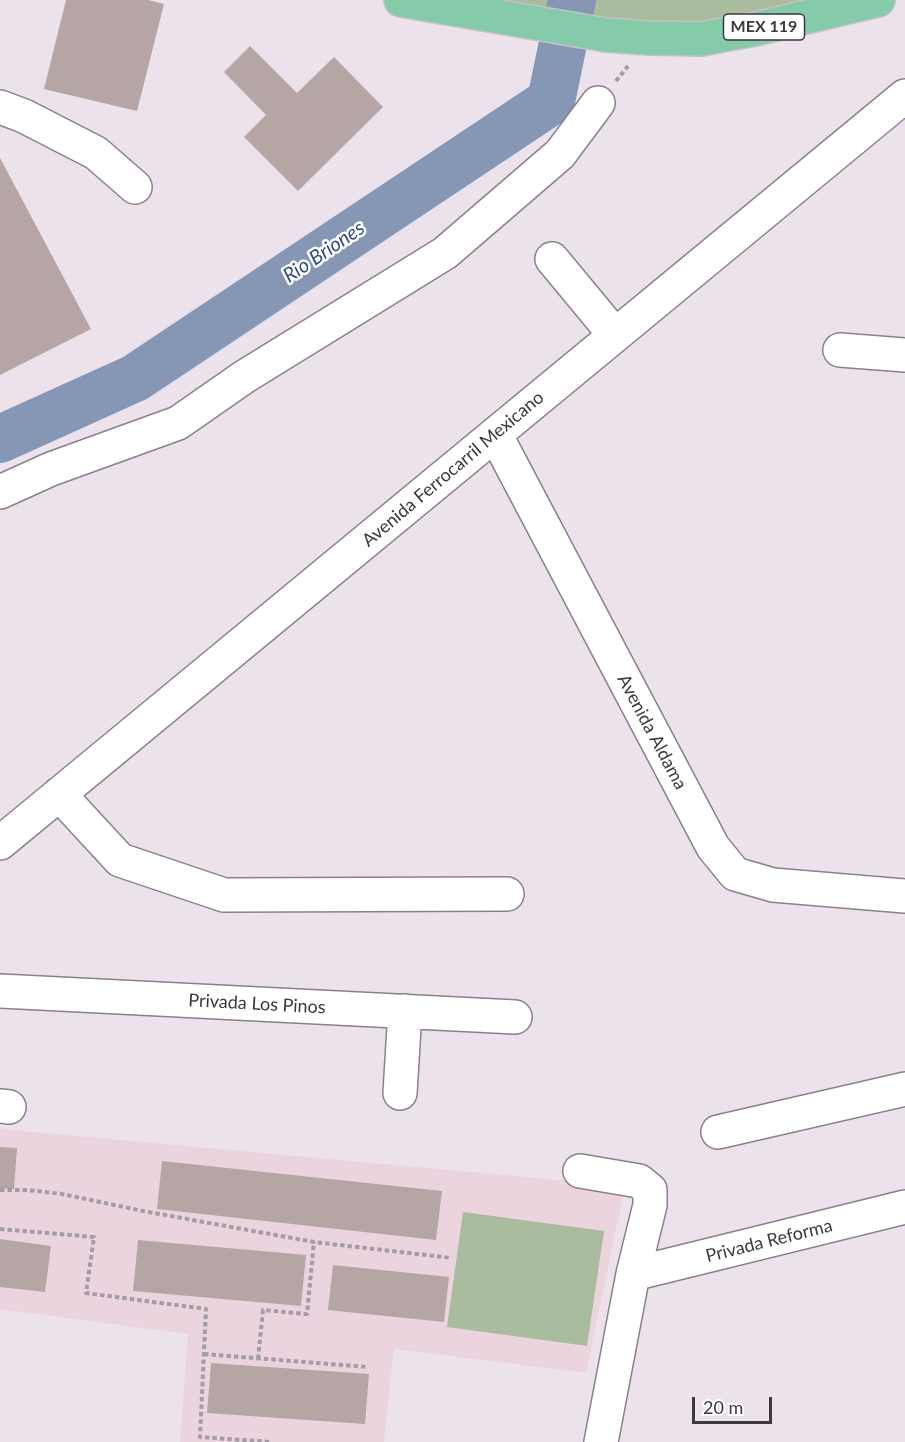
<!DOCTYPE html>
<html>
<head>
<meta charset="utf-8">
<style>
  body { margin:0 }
  #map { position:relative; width:905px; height:1442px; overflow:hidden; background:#ece2ec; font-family:Lato,sans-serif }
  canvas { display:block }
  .scale { position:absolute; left:692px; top:1397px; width:80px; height:27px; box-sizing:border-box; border:3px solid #3c383c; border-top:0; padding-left:8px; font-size:18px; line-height:21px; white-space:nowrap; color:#3c383c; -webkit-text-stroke:4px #fff; paint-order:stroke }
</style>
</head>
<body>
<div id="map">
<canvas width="905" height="1442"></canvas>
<div class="scale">20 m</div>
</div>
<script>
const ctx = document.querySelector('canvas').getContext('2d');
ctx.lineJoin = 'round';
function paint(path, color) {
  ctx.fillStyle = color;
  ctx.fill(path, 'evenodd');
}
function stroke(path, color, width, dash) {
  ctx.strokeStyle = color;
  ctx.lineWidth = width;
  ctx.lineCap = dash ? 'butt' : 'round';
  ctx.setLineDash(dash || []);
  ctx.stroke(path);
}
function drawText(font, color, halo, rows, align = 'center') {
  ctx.font = font + ' Lato,sans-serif';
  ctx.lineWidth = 5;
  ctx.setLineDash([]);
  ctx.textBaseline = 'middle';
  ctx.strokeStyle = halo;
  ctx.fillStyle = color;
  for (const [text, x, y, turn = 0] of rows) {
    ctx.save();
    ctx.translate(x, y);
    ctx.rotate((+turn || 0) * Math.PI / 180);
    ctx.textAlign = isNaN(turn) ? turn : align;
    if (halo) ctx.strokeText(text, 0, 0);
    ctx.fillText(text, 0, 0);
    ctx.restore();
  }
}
const education = new Path2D(`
  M0,1129L625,1186L586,1373L394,1349L384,1442H180L188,1334L0,1309Z`);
const green = new Path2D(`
  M414,0H863L703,33Z
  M463,1212L604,1231L587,1346L447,1327Z`);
const river = new Path2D(`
  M0,439L135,378L551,101L572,0`);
const building = new Path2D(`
  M66,0H148L164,4L137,111L44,89Z
  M250,46L297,93L334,57L383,107L298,191L244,137L266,115L224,72Z
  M0,158L91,329L0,375Z
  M0,1147L17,1148L14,1189L0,1188Z
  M162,1161L442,1191L436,1240L157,1209Z
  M0,1239L51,1246L45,1292L0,1287Z
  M138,1240L306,1255L301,1306L133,1291Z
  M333,1265L449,1277L444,1322L328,1310Z
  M211,1363L369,1374L365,1424L207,1413Z`);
const path = new Path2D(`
  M616,81L628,66
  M0,1190H28L62,1194L143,1211L314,1242L452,1258
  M0,1229L94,1237L86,1293L206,1309L200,1437L271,1442
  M204,1354L367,1367
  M258,1359L263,1310L307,1314L314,1242`);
const minor = new Path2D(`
  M0,107L24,116L96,153L135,187
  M552,259L615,335
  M840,350L905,355
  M495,434L713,847L735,874L773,885L905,896
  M0,492L51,469L178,423L244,377L445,253L560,154L598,103
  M59,794L120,860L224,895L507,894
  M0,843L905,96
  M0,991L515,1017
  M400,1093L405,1011
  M0,1106L9,1107
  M718,1132L905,1089
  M580,1171L639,1181L650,1190V1205L633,1274L601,1442
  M633,1274L905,1207`);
const major = new Path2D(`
  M401,0L606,35L648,38L701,39L755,29L878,0`);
const shields = [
  [764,27,81]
];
const shieldNames = [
  ["MEX 119",764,27]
];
const streetNames = [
  ["Avenida Ferrocarril Mexicano",453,469,-40],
  ["Avenida Aldama",652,732,62],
  ["Privada Los Pinos",257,1004,3],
  ["Privada Reforma",769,1241,-14]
];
const waterNames = [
  ["Rio Briones",324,252,-34]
];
paint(education, '#ecd4df');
paint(green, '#a9bc9d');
stroke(river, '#8697b6', 48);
paint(building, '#b5a5a4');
stroke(minor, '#8a808a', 36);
stroke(major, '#c4c3c4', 36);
stroke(path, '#a49ca4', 4, [4.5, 3]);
stroke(minor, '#fff', 33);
stroke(major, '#85caa9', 33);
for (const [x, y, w] of shields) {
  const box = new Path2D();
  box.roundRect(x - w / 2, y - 13, w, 26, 4.5);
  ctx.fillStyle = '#fff';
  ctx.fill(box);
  stroke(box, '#3c383c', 1.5);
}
drawText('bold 16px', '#3c383c', null, shieldNames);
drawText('18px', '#3c383c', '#fff', streetNames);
drawText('italic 20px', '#354c79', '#fff', waterNames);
</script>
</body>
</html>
